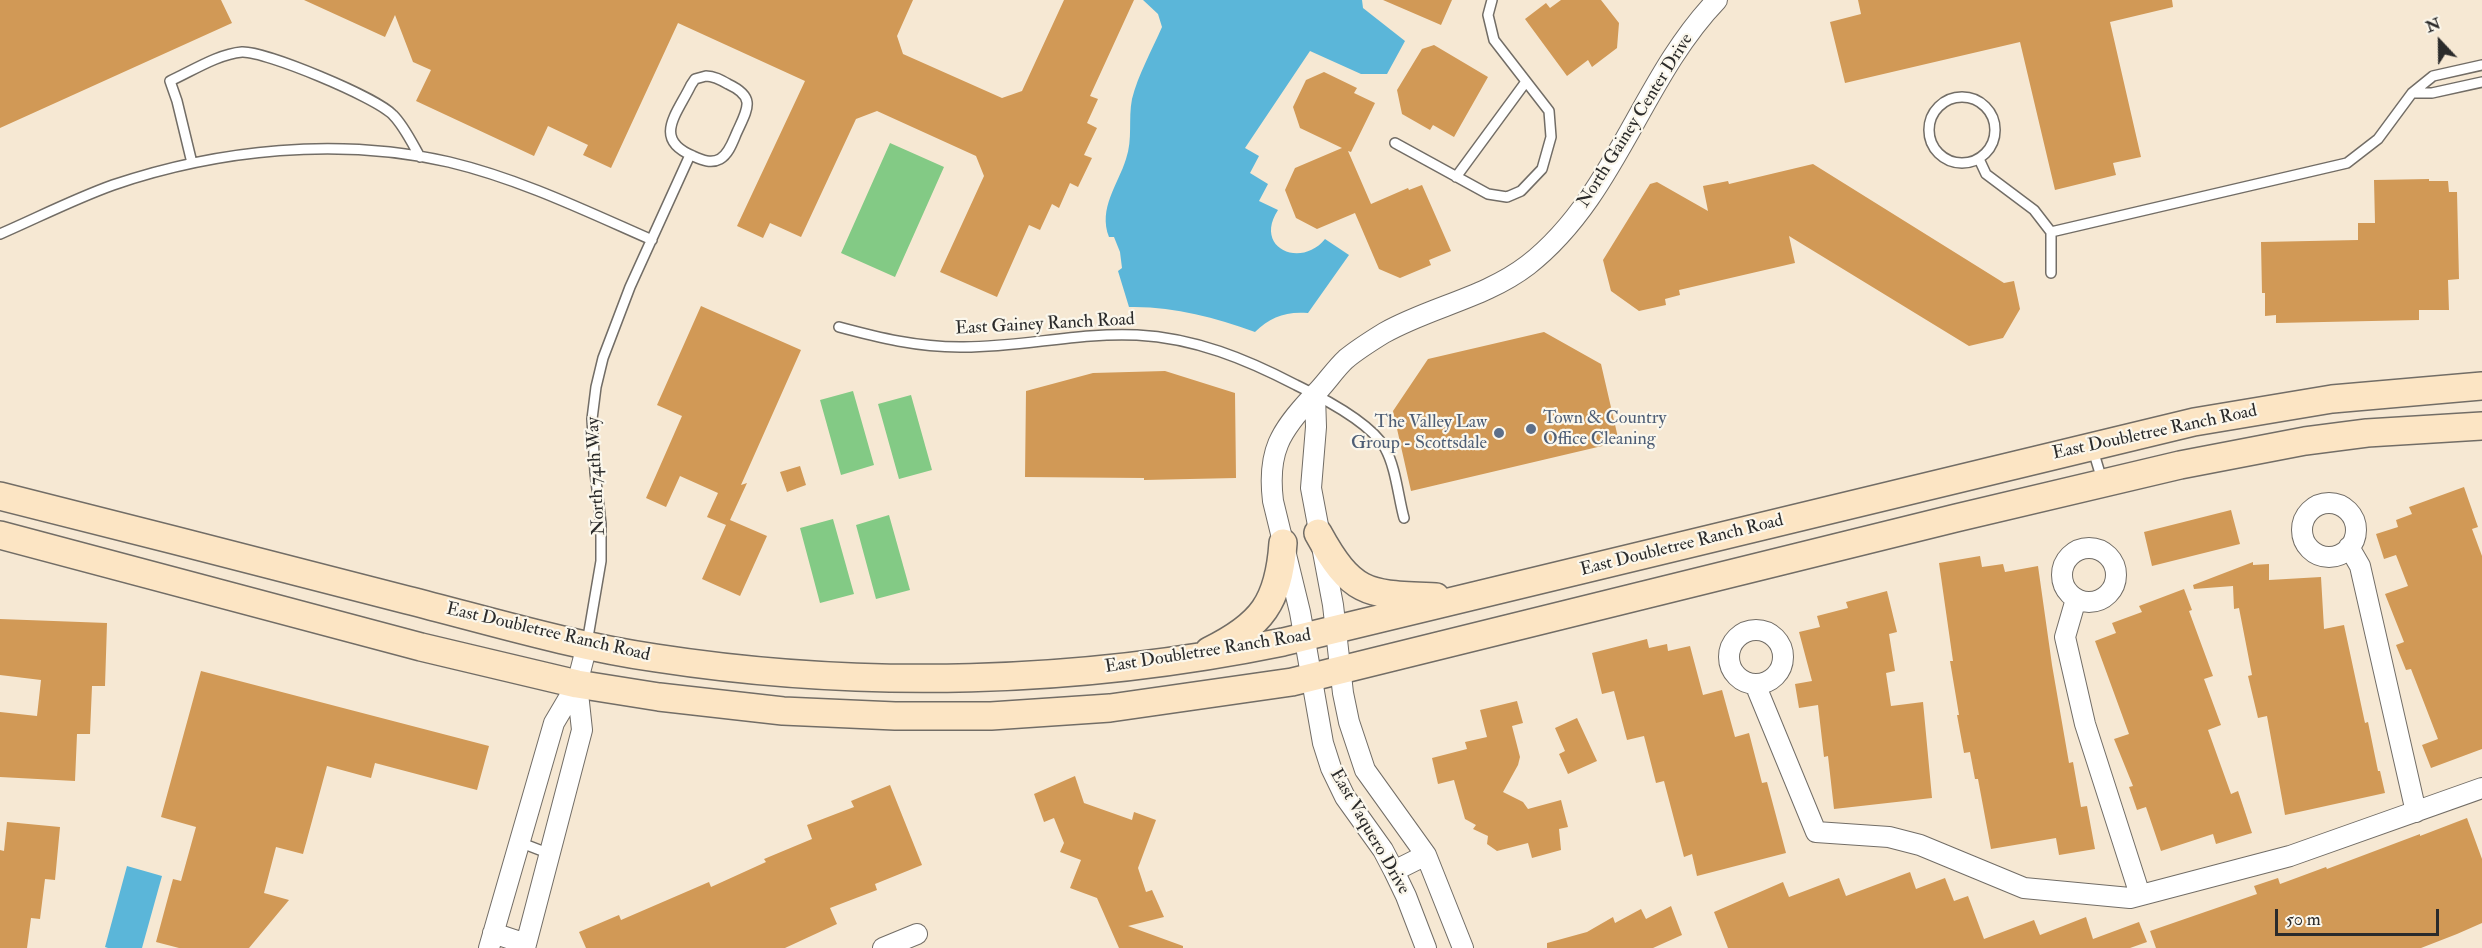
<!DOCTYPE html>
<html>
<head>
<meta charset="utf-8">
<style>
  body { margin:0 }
  #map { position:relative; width:2482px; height:948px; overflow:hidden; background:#f6e8d3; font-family:"IM FELL Double Pica",serif }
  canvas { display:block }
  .north { position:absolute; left:2410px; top:12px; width:60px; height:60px; -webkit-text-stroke:4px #fbf7ec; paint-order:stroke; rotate:338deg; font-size:16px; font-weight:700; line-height:24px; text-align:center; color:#2b2b2b }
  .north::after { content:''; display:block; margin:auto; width:21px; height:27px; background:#2b2b2b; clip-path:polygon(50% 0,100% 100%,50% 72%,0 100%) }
  .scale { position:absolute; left:2275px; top:909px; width:164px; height:27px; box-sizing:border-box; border:3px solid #2b2b2b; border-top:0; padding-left:8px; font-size:18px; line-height:21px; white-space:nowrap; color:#2b2b2b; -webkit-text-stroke:4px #fbf7ec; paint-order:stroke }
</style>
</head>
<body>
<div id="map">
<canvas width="2482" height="948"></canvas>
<div class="north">N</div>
<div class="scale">50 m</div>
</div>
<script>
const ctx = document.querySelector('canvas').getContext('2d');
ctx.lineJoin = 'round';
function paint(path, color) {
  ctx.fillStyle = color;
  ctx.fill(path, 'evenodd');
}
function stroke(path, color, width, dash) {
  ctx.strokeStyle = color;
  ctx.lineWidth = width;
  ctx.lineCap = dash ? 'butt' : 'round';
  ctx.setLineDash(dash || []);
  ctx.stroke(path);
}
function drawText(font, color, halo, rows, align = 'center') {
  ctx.font = font + ' "IM FELL Double Pica",serif';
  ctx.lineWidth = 4.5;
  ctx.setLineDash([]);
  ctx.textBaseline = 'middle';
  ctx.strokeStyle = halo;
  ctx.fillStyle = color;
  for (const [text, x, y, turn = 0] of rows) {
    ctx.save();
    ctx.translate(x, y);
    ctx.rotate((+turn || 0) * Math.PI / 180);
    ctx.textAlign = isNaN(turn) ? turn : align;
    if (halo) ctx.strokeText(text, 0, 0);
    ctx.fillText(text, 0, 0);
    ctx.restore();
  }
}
const green = new Path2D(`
  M890,143L944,167L895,277L841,253Z
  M853,391L874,465L841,475L820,400Z
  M911,395L932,470L899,479L878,404Z
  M889,515L910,590L876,599L856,525Z
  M833,519L854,594L820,603L800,528Z`);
const water = new Path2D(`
  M1143,0H1362L1363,8L1405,41L1387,74H1361L1310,51L1245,148L1259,156L1250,173L1268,184L1259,201L1278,210C1253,248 1301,269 1325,239L1349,255L1308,313C1286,311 1270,317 1255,332C1213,317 1173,306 1129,307L1118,271L1122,268L1120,252L1114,237H1109C1098,208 1118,185 1126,159C1133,139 1128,119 1132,99C1138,75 1152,50 1162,27L1158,14Z
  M127,866L162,876L142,948H108L105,947Z`);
const building = new Path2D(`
  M0,0H221L232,23L0,128Z
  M304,0H913L897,36L903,54L1002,98L1022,91L1064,0H1134L1090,96L1098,99L1087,123L1097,128L1084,155L1092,158L1078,187L1070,183L1059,208L1052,204L1040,230L1029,225L997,297L940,272L984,176L976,156L877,111L856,119L801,237L770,223L763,238L737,226L805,81L678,23L611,168L583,155L588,145L548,126L534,156L416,101L431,70L413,62L395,15L385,37Z
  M1383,0H1452L1441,25Z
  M1561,0H1601L1619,23L1617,48L1592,67L1588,60L1567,76L1525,19L1546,3L1550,8Z
  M1858,0H2172L2173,7L2110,22L2141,157L2113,163L2116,175L2055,190L2020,42L1845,83L1830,22L1861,14Z
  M1434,45L1488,77L1454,137L1433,125L1430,130L1402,114L1397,90L1422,49Z
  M1324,72L1357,88L1354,93L1375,103L1351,152L1348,151L1371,204L1408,188L1409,190L1422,185L1451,251L1429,260L1431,265L1400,278L1379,269L1355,213L1317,229L1296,218L1285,190L1295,168L1342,148L1300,128L1293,107L1306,80Z
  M1813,164L2004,283L2014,281L2020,309L2003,338L1969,346L1789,236L1795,263L1679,290L1680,295L1665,299L1666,305L1639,311L1611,291L1603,260L1650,184L1657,182L1708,211L1703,186L1728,181L1729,184Z
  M2429,179V181H2448L2449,192H2457L2459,279L2448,280L2449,310H2419V320L2276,323V315L2265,316V293H2262L2261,242L2358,240V223H2375L2374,180Z
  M701,306L801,350L741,485L747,483L730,520L767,536L740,596L702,579L726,525L707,517L718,493L680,476L666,507L646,498L682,416L657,405Z
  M1544,332L1601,364L1619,442L1411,491L1393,411L1428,359Z
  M1165,371L1235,393L1236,478L1144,480V478L1025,477L1026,391L1093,373Z
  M800,466L806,485L787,492L780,472Z
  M2464,487L2478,527L2472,529L2482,556V749L2431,768L2422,745L2438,739L2411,669L2406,670L2396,645L2404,642L2385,594L2408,586L2396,555L2384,559L2376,534L2398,527L2396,520L2412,514L2409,507Z
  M2231,510L2240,544L2152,566L2144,532Z
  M1980,556L1982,567L2003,564L2005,572L2038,566L2052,665L2069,763L2073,762L2081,807L2087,806L2095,849L2059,855L2056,838L1991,849L1978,779H1975L1970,752L1964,753L1957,715H1959L1950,661H1953L1939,563Z
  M2253,562V565L2269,564V580L2321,577L2324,629L2344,625L2365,723L2368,722L2378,771H2380L2385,793L2285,815L2267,716L2258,718L2248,676L2252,675L2239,608L2234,609L2233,586L2194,589L2193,585Z
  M2184,589L2192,610L2189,611L2213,676L2204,679L2221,725L2208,730L2231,794L2238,791L2252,833L2216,844L2213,834L2161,851L2146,807L2137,810L2129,787L2133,786L2114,739L2129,734L2095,641L2116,633L2112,623L2142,612L2139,606Z
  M1887,591L1897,632L1889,634L1895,671L1886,673L1891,706L1923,702L1932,798L1834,809L1828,756L1824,757L1818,705L1799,708L1795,684L1812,681L1799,632L1820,627L1817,616L1848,608L1846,602Z
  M0,619L107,623L105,686H92L90,734H77L75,781L0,777V712L37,716L41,680L0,675Z
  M1647,639L1649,648L1667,644L1668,651L1690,646L1703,695L1722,690L1735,737L1749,733L1762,783L1767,782L1786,853L1697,876L1692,854L1684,857L1664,781L1656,783L1644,736L1627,740L1614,691L1602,694L1592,653Z
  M201,671L489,746L477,790L375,763L371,778L327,766L303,854L276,847L264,893L289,900L249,948H179L156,942L173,879L181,881L196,827L161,817Z
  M1517,701L1523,723L1512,726L1520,757L1518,765L1503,792L1523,802L1528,809L1561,800L1568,827L1559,829L1561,850L1532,858L1528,843L1497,851L1487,844L1488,836L1473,829L1476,825L1465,819L1454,780L1438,784L1432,758L1467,749L1465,742L1487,737L1480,710Z
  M1577,718L1597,761L1568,774L1559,754L1565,751L1555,728Z
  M1075,776L1084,803L1132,820L1134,812L1156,820L1138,868L1146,892L1152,890L1164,917L1128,926L1183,946V948H1119L1097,898L1070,888L1081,860L1060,852L1064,843L1054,818L1044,822L1034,794Z
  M890,785L922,865L875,884L877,890L830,908L837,924L785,948H586L579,932L619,915L621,920L709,882L711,887L766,862L764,859L812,839L807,825L854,807L851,801Z
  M2467,818L2482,859V923L2457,934L2421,948H2156L2150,931L2257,894L2254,886L2278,878L2280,884L2326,867L2327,869L2420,834V836Z
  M7,822L60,827L55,880L45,879L40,919L31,918L27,948H0V850L4,851Z
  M1910,872L1916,889L1945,878L1954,901L1968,896L1984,939L2034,920L2040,935L2086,917L2093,939L2139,922L2147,942L2130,948H1728L1714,912L1783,882L1789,897L1839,878L1846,896Z
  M1671,906L1682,935L1653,948H1547V943L1587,932L1613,917L1615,923L1641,909L1646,919Z`);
const lane = new Path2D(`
  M706,76C714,76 721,80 728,84C756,97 748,108 737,132C733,141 729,154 720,159C711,164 702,160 693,156C652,139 677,114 691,85L695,79Z
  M2412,93H2432L2482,82
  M1929 130a33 33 0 1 1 66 0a33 33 0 1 1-66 0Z
  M1395,143L1488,194L1507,197L1521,191L1542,169L1551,137L1549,111L1494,40L1488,15L1492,0
  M1979,159L1986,174L2034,210L2051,232
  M192,163L177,101L170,81C192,71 218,54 242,52C265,51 376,97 393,115C404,126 412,143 420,157
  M1456,177L1525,83
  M0,234C37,218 74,199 113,185C219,149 339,137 449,162C520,179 586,211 652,240
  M2051,273V232L2347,163L2378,139L2412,93L2433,76L2482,65
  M839,327C880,338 917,347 960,347C1019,348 1078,332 1137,335C1195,338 1246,359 1296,385C1323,398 1370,422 1385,448C1396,468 1398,496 1404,518
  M2093,450L2102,480
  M587,643L601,561V524L595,472L592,419L596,387L603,358L630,287L690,155
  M519,842L550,854`);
const street = new Path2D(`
  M1315,395L1316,427L1311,488L1333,605L1343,693L1349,722L1365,770L1426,855L1463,948
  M2302 530a27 27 0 1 1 54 0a27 27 0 1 1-54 0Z
  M2349,547L2360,566L2416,812
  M2062 575a27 27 0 1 1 54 0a27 27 0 1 1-54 0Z
  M2076,599L2065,637L2085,724L2140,895
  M1729 657a27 27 0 1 1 54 0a27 27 0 1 1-54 0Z
  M1755,684L1816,832L1889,837L1920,845L2024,888L2130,898L2290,856L2482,788
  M1394,871L1426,855
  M493,933L526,944
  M489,948L554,723L577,684L587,645
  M525,948L582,730L577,684
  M883,948L917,934
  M1426,948L1406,896L1394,871L1383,850L1345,797L1331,768L1323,743L1300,612L1273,501C1267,452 1280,431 1313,396C1325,385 1334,370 1346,359C1358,349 1371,341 1384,333C1430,307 1485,298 1528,265C1616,196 1641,79 1717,0`);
const secondary = new Path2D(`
  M0,496C136,530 271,565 407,600C490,621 572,646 656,658C864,690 1078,684 1283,642L2194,422L2332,399L2482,386
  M1318,533C1353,597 1369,594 1436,597
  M0,535L421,647L577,684L659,697L783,711L895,716H991L1110,708L1292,682L1956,518L2180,465L2305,441L2367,433L2482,426
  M1209,651C1262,625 1279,602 1283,543`);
const markers = [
  [1531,429,6,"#5c6f8a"],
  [1499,433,6,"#5c6f8a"]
];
const streetNames = [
  ["North Gainey Center Drive",1636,121,-58],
  ["East Gainey Ranch Road",1045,325,-3],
  ["East Doubletree Ranch Road",2155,433,-12],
  ["North 74th Way",597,476,-93],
  ["East Doubletree Ranch Road",1682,546,-14],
  ["East Doubletree Ranch Road",548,633,13],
  ["East Doubletree Ranch Road",1208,652,-9],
  ["East Vaquero Drive",1369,832,60]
];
const serviceNames = [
  ["Town & Country",1543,419],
  ["Office Cleaning",1543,440],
  ["The Valley Law",1487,423,"right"],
  ["Group - Scottsdale",1487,444,"right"]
];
paint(green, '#83ca85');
paint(water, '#5bb6d9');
paint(building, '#d19956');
stroke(lane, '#726d66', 12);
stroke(street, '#726d66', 22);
stroke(secondary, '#726d66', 30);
stroke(lane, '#fff', 9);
stroke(street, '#fff', 20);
stroke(secondary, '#fce5c4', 27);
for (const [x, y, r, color] of markers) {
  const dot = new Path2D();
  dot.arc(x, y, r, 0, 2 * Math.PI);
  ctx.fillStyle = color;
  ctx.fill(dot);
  stroke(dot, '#fbf7ec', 2);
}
drawText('18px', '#2b2b2b', '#fbf7ec', streetNames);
drawText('18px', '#4e5e75', '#fbf7ec', serviceNames, 'left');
</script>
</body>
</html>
